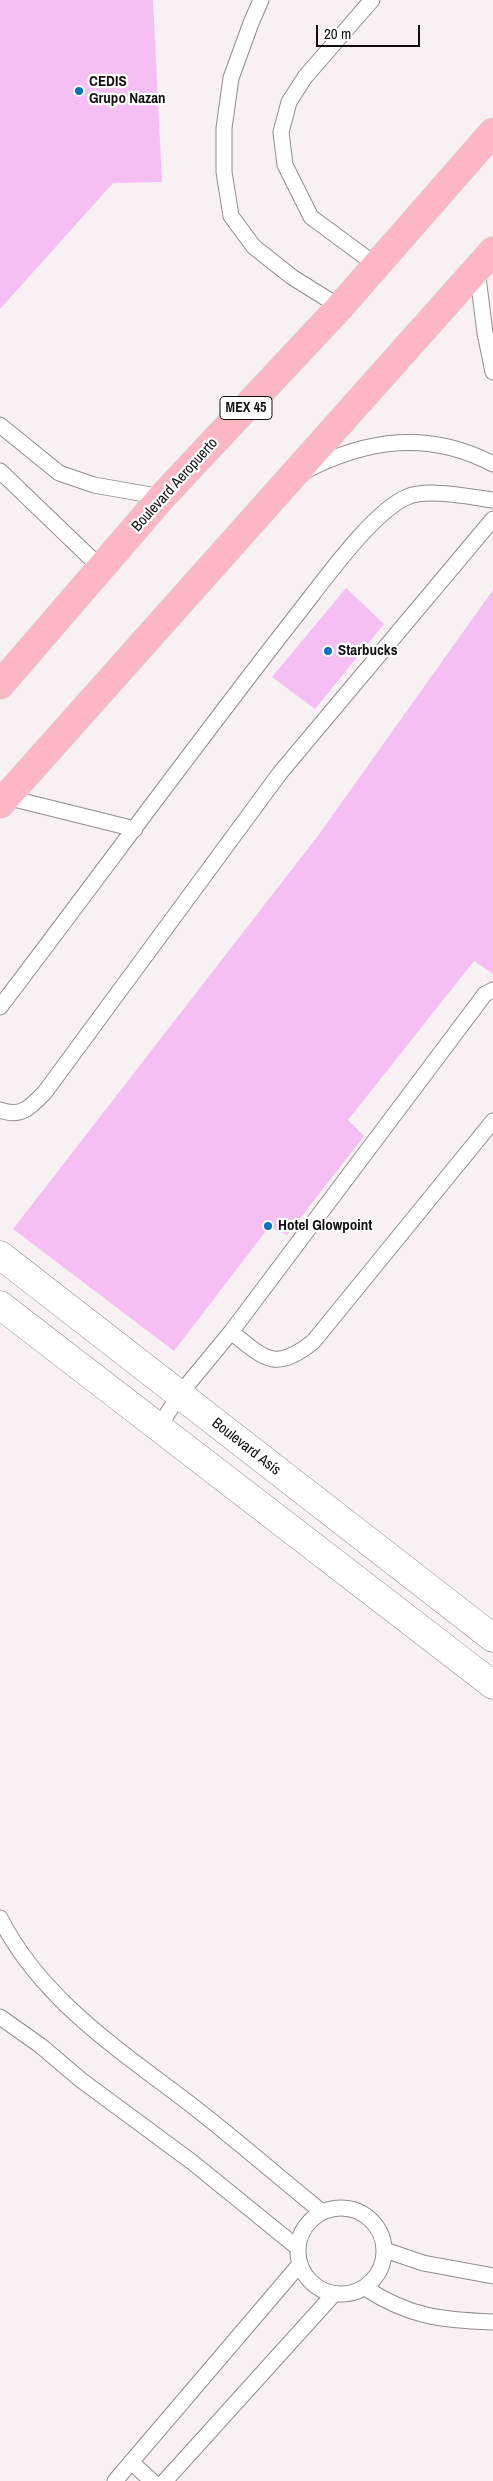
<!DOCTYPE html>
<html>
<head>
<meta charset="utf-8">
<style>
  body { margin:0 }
  #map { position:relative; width:493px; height:2481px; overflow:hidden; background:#f7f1f4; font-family:"Archivo Narrow",sans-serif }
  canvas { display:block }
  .scale { position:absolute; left:316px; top:25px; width:104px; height:22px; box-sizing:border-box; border:2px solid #110f10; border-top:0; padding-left:6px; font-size:15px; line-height:18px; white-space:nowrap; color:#110f10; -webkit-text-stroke:4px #fff; paint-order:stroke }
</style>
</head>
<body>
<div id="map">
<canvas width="493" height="2481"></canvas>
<div class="scale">20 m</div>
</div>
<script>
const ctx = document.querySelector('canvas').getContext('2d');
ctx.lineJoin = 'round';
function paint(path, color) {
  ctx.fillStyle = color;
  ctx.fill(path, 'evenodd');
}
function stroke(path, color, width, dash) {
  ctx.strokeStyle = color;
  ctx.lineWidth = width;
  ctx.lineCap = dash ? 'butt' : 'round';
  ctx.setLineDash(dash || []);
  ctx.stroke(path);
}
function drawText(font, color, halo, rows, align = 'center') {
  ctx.font = font + ' "Archivo Narrow",sans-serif';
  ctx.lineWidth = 4.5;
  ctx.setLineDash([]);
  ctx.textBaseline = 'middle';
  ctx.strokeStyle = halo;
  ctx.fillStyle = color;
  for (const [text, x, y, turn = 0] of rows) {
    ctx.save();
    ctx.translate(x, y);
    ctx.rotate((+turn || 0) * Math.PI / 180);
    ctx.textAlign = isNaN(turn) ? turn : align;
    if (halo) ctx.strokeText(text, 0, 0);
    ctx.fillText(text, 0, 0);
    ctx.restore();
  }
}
const building = new Path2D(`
  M0,0H153L162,182L113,183L0,309Z
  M346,588L384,624L315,709L272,677Z
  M493,590V974L474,961L348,1120L364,1136L287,1235L269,1227L174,1351L13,1229L317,837Z`);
const service = new Path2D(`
  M261,0L251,23L231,78L224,128V172L231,216L254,247L292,277L340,307
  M372,0L305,77L289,102L281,132L285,165L311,217L376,265
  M477,269L485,333L493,372
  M0,425L59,473L94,485L162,497
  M0,471L101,568
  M305,471C367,439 429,430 493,464
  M6,797L135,829
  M0,1007C98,878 193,748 292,621C318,589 370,513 407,497C427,488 470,497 493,500
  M0,1110C21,1118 31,1107 45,1092L280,773L493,519
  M231,1332C266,1359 274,1372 313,1342L493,1121
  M159,1427L179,1395L231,1332L485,994L493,990
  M0,1918C43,2003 126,2054 199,2111C241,2144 281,2179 322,2212
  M0,2017L41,2046L81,2080L192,2162L298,2248
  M298 2251a43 43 0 1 1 86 0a43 43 0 1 1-86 0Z
  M385,2250L423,2263L493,2276
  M365,2288C410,2317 441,2320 493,2322
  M131,2462L152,2481
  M115,2481L300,2264
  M165,2481L334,2294`);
const minor = new Path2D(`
  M0,1255L493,1638
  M0,1305L493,1685`);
const trunk = new Path2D(`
  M0,685L162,497L340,307L493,132
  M0,804L493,251`);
const markers = [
  [79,91,5,"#0274bf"],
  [328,651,5,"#0274bf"],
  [268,1226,5,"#0274bf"]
];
const shields = [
  [246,408,52]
];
const shieldNames = [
  ["MEX 45",246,408]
];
const poiNames = [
  ["CEDIS",89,82],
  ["Grupo Nazan",89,99],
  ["Starbucks",338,651],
  ["Hotel Glowpoint",278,1226]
];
const streetNames = [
  ["Boulevard Aeropuerto",175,485,-48],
  ["Boulevard Asís",246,1447,38]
];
paint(building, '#f5bff4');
stroke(service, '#918c8f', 17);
stroke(minor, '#918c8f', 29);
stroke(trunk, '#cfcfcf', 29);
stroke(service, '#fff', 15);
stroke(minor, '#fff', 28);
stroke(trunk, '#fcb6c4', 28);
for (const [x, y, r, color] of markers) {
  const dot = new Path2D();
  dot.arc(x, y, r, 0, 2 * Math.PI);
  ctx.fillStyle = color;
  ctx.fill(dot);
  stroke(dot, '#fff', 2);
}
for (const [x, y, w] of shields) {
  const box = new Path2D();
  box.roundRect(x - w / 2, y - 11.5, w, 23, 4);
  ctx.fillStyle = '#fff';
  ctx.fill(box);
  stroke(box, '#110f10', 1);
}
drawText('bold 14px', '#110f10', null, shieldNames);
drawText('bold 15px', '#110f10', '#fff', poiNames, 'left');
drawText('15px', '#110f10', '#fff', streetNames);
</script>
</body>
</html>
